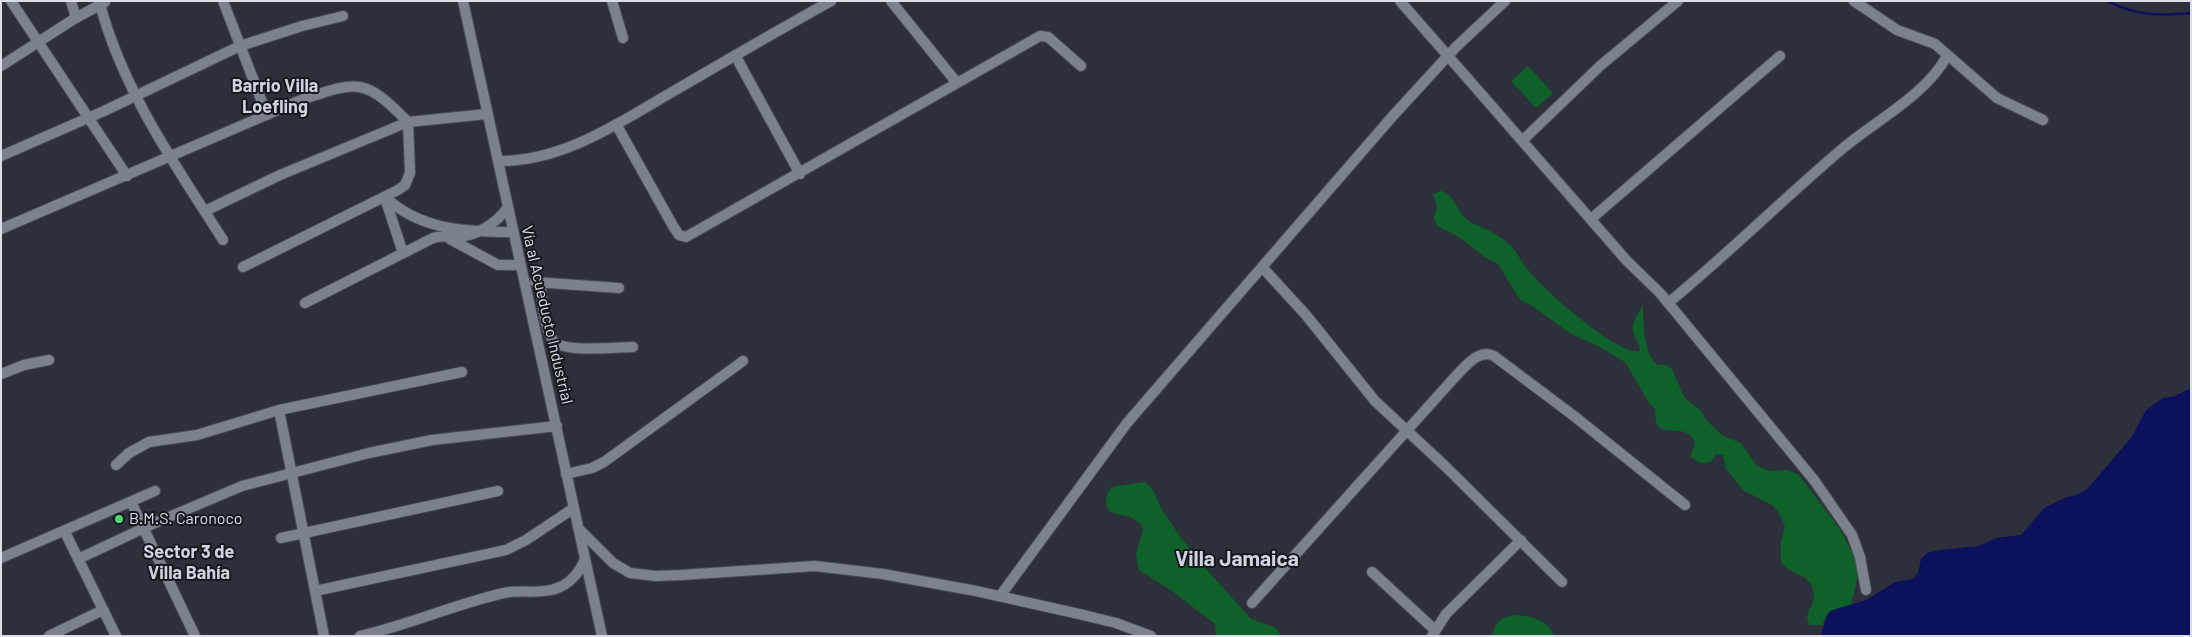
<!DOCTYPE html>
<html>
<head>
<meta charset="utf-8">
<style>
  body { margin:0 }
  #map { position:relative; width:2192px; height:637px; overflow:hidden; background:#2c303b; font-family:Barlow,sans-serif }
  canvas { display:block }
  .frame { position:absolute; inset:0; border:2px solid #dcdee6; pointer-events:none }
</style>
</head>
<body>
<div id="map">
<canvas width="2192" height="637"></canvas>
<div class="frame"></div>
</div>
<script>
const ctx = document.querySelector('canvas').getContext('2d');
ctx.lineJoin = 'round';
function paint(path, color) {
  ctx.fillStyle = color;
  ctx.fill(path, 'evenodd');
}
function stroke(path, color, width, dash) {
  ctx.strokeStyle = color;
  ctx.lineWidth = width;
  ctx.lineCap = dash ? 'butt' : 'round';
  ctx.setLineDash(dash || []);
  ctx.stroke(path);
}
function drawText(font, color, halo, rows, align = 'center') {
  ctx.font = font + ' Barlow,sans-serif';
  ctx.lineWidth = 4;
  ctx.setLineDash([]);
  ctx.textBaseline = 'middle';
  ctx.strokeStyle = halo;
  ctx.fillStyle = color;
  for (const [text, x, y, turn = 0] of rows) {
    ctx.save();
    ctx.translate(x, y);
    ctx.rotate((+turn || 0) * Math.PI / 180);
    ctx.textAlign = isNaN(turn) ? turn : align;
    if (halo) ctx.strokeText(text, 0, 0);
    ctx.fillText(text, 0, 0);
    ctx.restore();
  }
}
const green = new Path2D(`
  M1528,66L1553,93L1536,108L1511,81Z
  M1441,191C1454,195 1457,210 1466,219C1471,224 1478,225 1483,228C1493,232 1504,239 1512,247C1519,256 1525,267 1532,275C1546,291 1621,358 1640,351C1640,343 1634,338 1633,331C1631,324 1638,314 1641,308L1643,307C1643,325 1644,353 1657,365H1667L1672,369L1683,395L1687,400L1699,409L1707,421L1723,436L1741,443L1757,466L1770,471L1787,470L1798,474L1806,484L1841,531L1856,560L1858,575L1851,605L1835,609L1827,614L1822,625H1810C1801,612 1818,607 1813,589C1808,572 1789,575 1781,562V542L1785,525L1777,510L1772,505L1743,490L1726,469L1723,455L1716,454L1711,462L1700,463L1691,457L1692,450L1695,446C1693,427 1674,432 1661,429L1656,423L1655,409L1649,403L1625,362L1598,346L1571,334L1531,305L1520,300L1498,264L1485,257L1459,237L1437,226L1434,219L1437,205L1433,194Z
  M1146,482L1154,492L1161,508L1179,535L1207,570L1251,619L1276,628L1281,636H1216L1215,624L1172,591L1139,570L1136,554L1143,529L1141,524L1130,517L1110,512C1103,503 1106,497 1111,487Z
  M1513,615C1530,616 1547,618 1554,636H1492C1495,622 1499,619 1513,615Z`);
const water = new Path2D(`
  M2191,388V636H1821L1826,618L1830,611L1866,600L1895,582L1913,579L1918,573L1921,559L1927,553L1940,550L1979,546L1996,538L2021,535L2044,508L2067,497L2077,495L2088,488L2131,438L2146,410L2163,398L2175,396Z`);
const stream = new Path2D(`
  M2107,1C2138,16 2157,16 2191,13`);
const minor = new Path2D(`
  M11,1L127,176
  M71,1L76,18
  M223,1L267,115
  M463,1L602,636
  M612,1L623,38
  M891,1L957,83
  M1400,1L1627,261L1660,293L1814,480L1852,535L1860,557L1866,590
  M1854,1L1897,30L1935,44L1997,98L2043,120
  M100,4C123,91 176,166 223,240
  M735,55L800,174
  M1,66L74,19L105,2
  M616,124L673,226L679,235L686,237L1040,36L1048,37L1081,66
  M1523,140L1600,66L1678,1
  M1,156L104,111L240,46L302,26L343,16
  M498,161C565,162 623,120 679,88C729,59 780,29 831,1
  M385,197C420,230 466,232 513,232
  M385,198L403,253
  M205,211L280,175L408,122L487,114
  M1591,219L1780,56
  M1,229L301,100C358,81 364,77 408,122L410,173L405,185L398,190L243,267
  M450,239L498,265H520
  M1262,267L1306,315L1375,401L1445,466L1562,582
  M535,282L619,288
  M540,282C543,300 543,323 552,339C559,354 617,347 633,347
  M305,303L433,238C441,235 448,237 457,237C477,236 497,223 508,207
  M1668,303C1728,254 1783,199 1842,149C1875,121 1926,95 1947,56
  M1,374L24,365L49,360
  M279,410L324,636
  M116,465L129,453L149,442L197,435L279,410L462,372
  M566,474L592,468L604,462L743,361
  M131,502L195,636
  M580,530L613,563L630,573L656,576L681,575L815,566L883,574L976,591L1079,614L1116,623L1151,636
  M65,532L116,636
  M281,538L498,491
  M1,558L155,491
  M78,559L157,522L242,486L369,453L432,440L557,426
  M1372,572L1435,630
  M315,591L506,550L526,540L574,508
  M1000,596L1127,423L1391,118L1456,47L1505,1
  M1252,603L1454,378C1464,368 1478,348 1494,356L1574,416L1685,505
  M49,636L103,610
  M360,636C409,625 455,604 504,593C524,589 545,596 564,585C574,579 581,569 585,559
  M1432,636L1446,614L1521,540`);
const markers = [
  [119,519,5,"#51d674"]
];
const streetNames = [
  ["Vía al Acueducto Industrial",547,315,77]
];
const poiNames = [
  ["B.M.S. Caronoco",129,519]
];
const neighbourhoodNames = [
  ["Barrio Villa",275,86],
  ["Loefling",275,107],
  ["Sector 3 de",189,552],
  ["Villa Bahía",189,573]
];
const districtNames = [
  ["Villa Jamaica",1237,559]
];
paint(green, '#0f612a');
paint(water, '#0d105b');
stroke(stream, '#0d105b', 2.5);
stroke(minor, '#494b55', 12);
stroke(minor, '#7c818e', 10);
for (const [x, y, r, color] of markers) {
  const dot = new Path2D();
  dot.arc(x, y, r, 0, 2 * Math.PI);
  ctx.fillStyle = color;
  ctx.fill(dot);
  stroke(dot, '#16181d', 2);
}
drawText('16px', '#dcdee6', '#16181d', streetNames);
drawText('16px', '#dcdee6', '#16181d', poiNames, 'left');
drawText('bold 18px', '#cfd4e2', '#16181d', neighbourhoodNames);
drawText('bold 21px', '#cfd4e2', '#16181d', districtNames);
</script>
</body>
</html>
